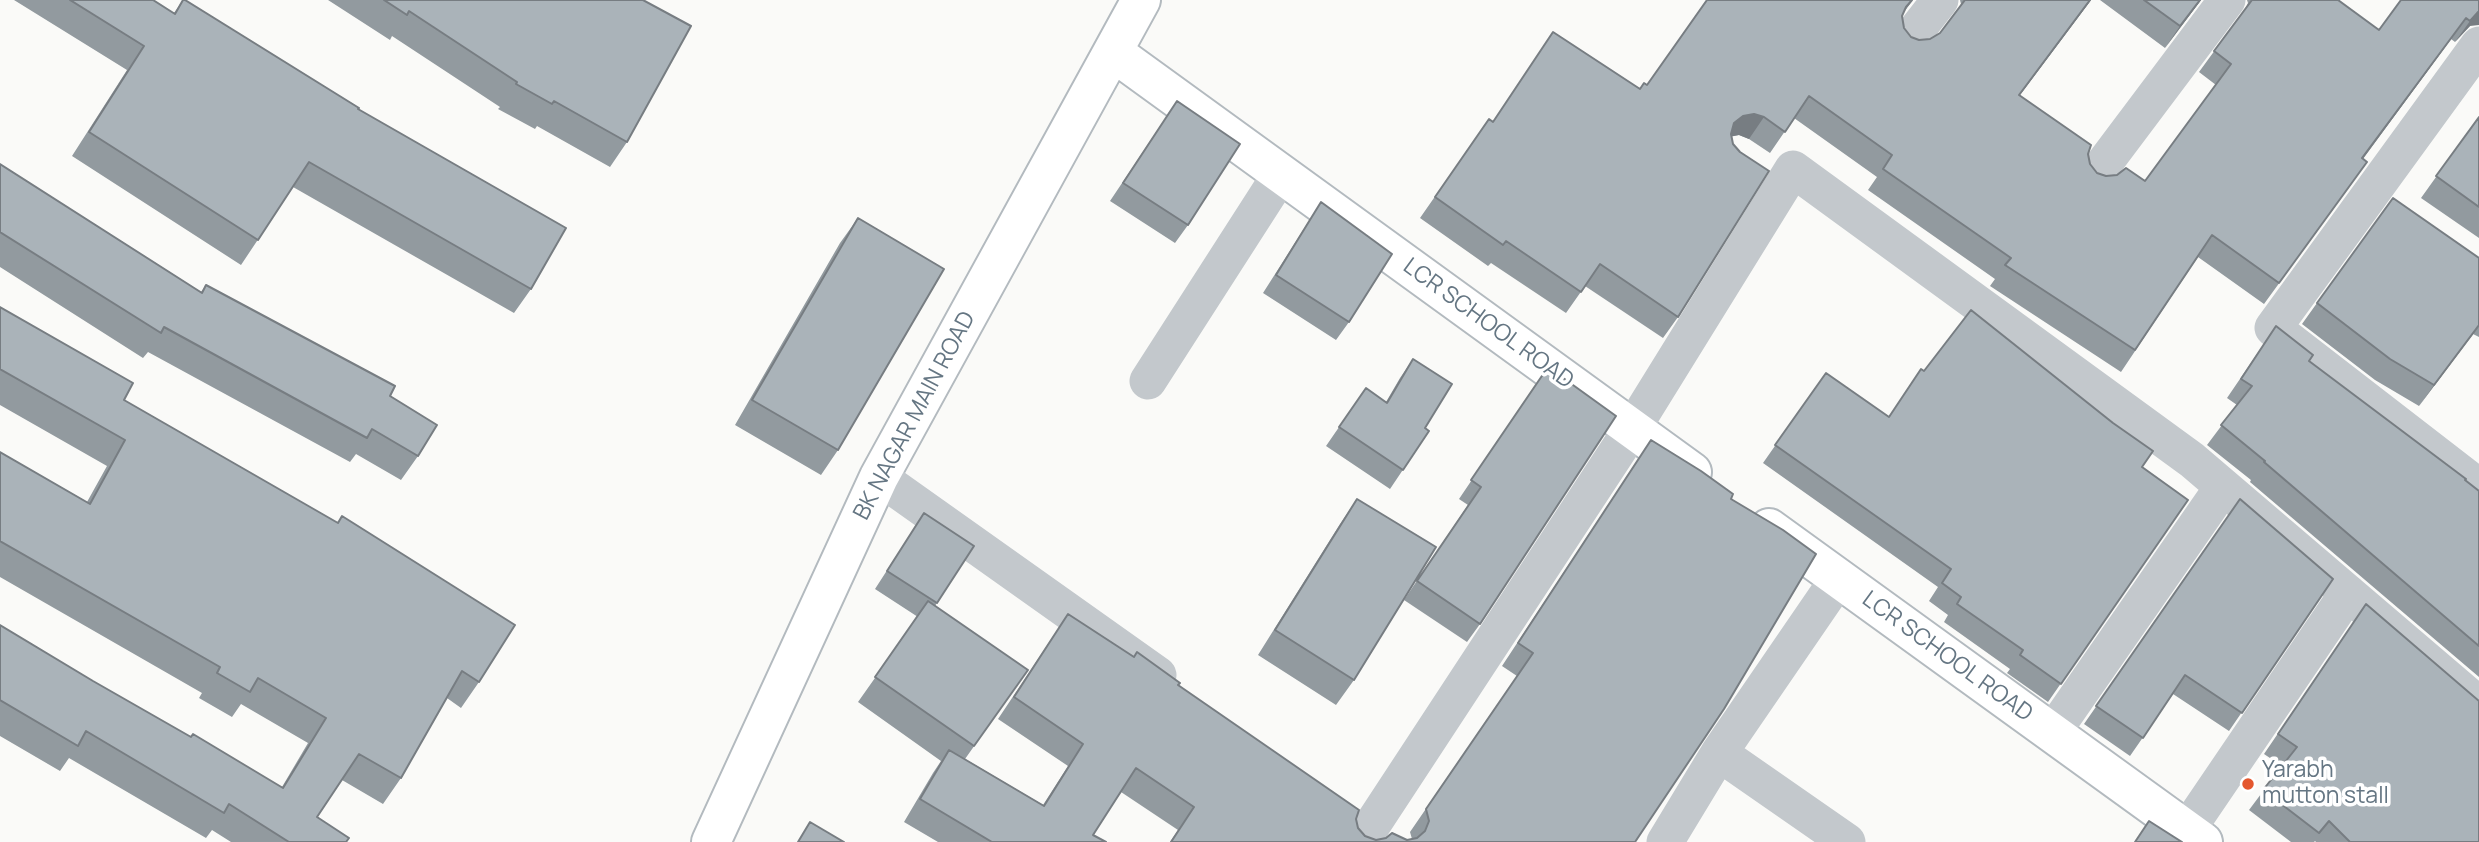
<!DOCTYPE html>
<html>
<head>
<meta charset="utf-8">
<style>
  body { margin:0 }
  canvas { display:block; background:#fafaf8 }
</style>
</head>
<body>
<canvas width="2479" height="842"></canvas>
<script>
const ctx = document.querySelector('canvas').getContext('2d');
ctx.lineJoin = 'round';
function stroke(path, color, width, dash) {
  ctx.strokeStyle = color;
  ctx.lineWidth = width;
  ctx.lineCap = dash ? 'butt' : 'round';
  ctx.setLineDash(dash || []);
  ctx.stroke(path);
}
function paint(path, color) {
  ctx.fillStyle = color;
  ctx.fill(path, 'evenodd');
}
function drawText(font, color, halo, rows, align = 'center') {
  ctx.font = font + ' Manrope,sans-serif';
  ctx.lineWidth = 7;
  ctx.setLineDash([]);
  ctx.textBaseline = 'middle';
  ctx.strokeStyle = halo;
  ctx.fillStyle = color;
  for (const [text, x, y, turn = 0] of rows) {
    ctx.save();
    ctx.translate(x, y);
    ctx.rotate((+turn || 0) * Math.PI / 180);
    ctx.textAlign = isNaN(turn) ? turn : align;
    if (halo) ctx.strokeText(text, 0, 0);
    ctx.fillText(text, 0, 0);
    ctx.restore();
  }
}
const street = new Path2D(`
  M1908,41L1940,0
  M2479,45L2273,328L2479,487
  M2094,177L2227,0
  M1148,381L1281,174
  M879,477L1158,675
  M2052,733L2223,487
  M1719,753L1847,842
  M2187,830L2348,593
  M1361,842L1632,429L1793,169L2192,460L2479,705
  M1665,842L1719,753L1839,578`);
const secondary = new Path2D(`
  M1113,52L1692,472
  M1769,528L2203,842
  M711,842L879,477L1141,0`);
const wall = new Path2D(`
  M14,0H153L174,13L183,0L358,109L531,289L514,313L293,187L241,265L72,156L127,70Z
  M328,0H643L627,142L610,167L537,126L535,129L498,109L500,107L392,36L390,40Z
  M1913,0L1904,12L1902,16L1904,28L1911,37L1919,40L1930,39L1940,33L1959,8L1961,4L1960,0H2091L2020,95L2088,154L2090,164L2097,173L2106,176L2145,181L2216,85L2199,72L2245,9L2248,3L2247,0H2338L2379,30L2479,0L2470,26L2455,42L2451,39L2363,159L2352,183L2264,304L2198,257L2121,372L1990,286L1995,279L1868,190L1877,177L1794,118L1770,153L1749,139L1739,135L1732,136L1678,317L1663,338L1585,286L1566,313L1491,263L1488,266L1420,218L1489,119L1493,122L1553,32L1640,89L1647,85Z
  M2100,0H2201L2165,48Z
  M1177,101L1188,225L1175,243L1110,201Z
  M2479,117V238L2421,198Z
  M0,164L201,292L206,285L390,396L418,456L401,480L356,454L350,462L148,352L143,358L0,267Z
  M1321,202L1349,322L1336,340L1263,293Z
  M858,218L838,450L821,475L735,425L840,243Z
  M2479,258V337L2473,334L2419,406L2375,380L2302,324L2317,303Z
  M0,307L124,400L479,682L461,708L447,698L401,778L383,804L342,780L317,817L346,842H231L212,830L206,838L69,758L60,771L0,736V625L93,681L191,737L282,787L308,743L241,704L232,717L199,698L202,693L0,577V452L87,502L107,466L0,405Z
  M2276,326L2309,361L2479,491V677L2250,482L2251,480L2207,445L2237,405L2227,398Z
  M1413,359L1425,428L1429,431L1390,489L1326,446L1366,388L1386,402L1400,378Z
  M1548,367L1480,624L1467,642L1404,600L1468,505L1459,499Z
  M1826,373L1888,417L2142,467L2188,500L2048,702L2007,673L2010,669L1944,622L1948,615L1929,601L1938,587L1763,463Z
  M1651,440L1731,499L1635,842H1170L1178,830L1121,792L1093,835L1106,842H938L904,822L933,773L941,761L858,702L918,617L875,589L924,513L974,546L935,606L1028,670L965,759L1043,805L1068,766L998,719L1068,614L1178,685L1356,819L1358,828L1365,836L1376,840H1407L1412,839L1410,832L1517,676L1502,666Z
  M1357,499L1354,680L1336,705L1258,655L1340,524Z
  M2240,499L2333,579L2229,731L2173,694L2130,756L2084,724Z
  M2366,604L2479,842H2316L2315,841L2314,842H2291L2249,810L2282,766L2264,754Z`);
const shadedWall = new Path2D(`
  M2090,0H2091L2004,116L2019,95Z
  M2200,0H2201L2165,48L2180,26Z
  M2479,11V25L2470,26L2455,42L2470,21Z
  M2466,18L2451,39L2347,180L2362,158Z
  M1754,114L1764,117L1749,139L1739,135L1729,137L1734,123L1743,116Z
  M2479,326L2419,406L2434,385Z`);
const building = new Path2D(`
  M70,0H153L175,14L183,0H185L359,108L358,109L566,228L531,289L309,162L258,240L89,132L144,46Z
  M384,0H643L691,26L627,142L554,101L552,104L516,84L517,82L409,11L407,15Z
  M1707,0H1912L1906,7L1902,16L1904,28L1911,37L1919,40L1930,39L1940,33L1965,0H2090L2019,95L2091,145L2088,154L2090,164L2097,173L2106,176L2117,175L2126,168L2145,181L2231,64L2214,51L2252,0H2338L2379,30L2401,0H2479V11L2470,21L2466,18L2362,158L2367,162L2279,283L2212,235L2135,350L2005,265L2011,258L1883,169L1892,155L1809,96L1785,132L1764,117L1754,114L1743,116L1734,123L1731,134L1733,144L1740,152L1769,171L1678,317L1600,264L1581,292L1506,241L1503,245L1435,197L1489,119L1493,122L1553,32L1640,89L1644,83L1647,85Z
  M2144,0H2200L2180,26Z
  M1177,101L1240,144L1188,225L1123,183Z
  M2479,117V207L2436,176Z
  M0,164L202,293L206,285L395,386L390,396L437,425L418,456L372,429L367,438L164,327L161,333L0,232Z
  M2393,198L2479,258V325L2434,385L2390,359L2317,303Z
  M1321,202L1392,254L1349,322L1276,275Z
  M858,218L944,269L838,450L752,400Z
  M0,307L133,383L124,400L338,523L342,516L515,625L479,682L462,671L401,778L359,754L317,817L349,838L346,842H289L229,804L224,813L86,731L78,746L0,700V625L93,681L191,737L193,734L283,788L326,718L258,678L250,692L217,673L220,667L0,541V452L90,504L125,440L0,369Z
  M1971,310L2113,423L2153,451L2142,467L2188,500L2061,684L2020,655L2023,650L1957,604L1961,597L1942,583L1951,569L1775,445L1826,373L1889,417L1921,369L1924,371Z
  M2276,326L2313,355L2309,361L2466,479L2465,480L2479,491V646L2264,462L2265,461L2221,425L2252,386L2241,379Z
  M1413,359L1452,384L1425,428L1429,431L1403,470L1339,427L1366,388L1387,403Z
  M1548,367L1616,416L1480,624L1417,581L1481,487L1471,480Z
  M1651,440L1701,471L1733,494L1731,499L1783,530L1816,554L1724,709L1635,842H1171L1194,807L1136,768L1093,835L1106,842H992L920,799L949,750L1044,806L1083,744L1014,697L1068,614L1134,657L1137,652L1180,683L1178,685L1359,810L1356,819L1358,828L1365,836L1376,840L1386,838L1392,833L1407,840L1417,838L1425,831L1429,821L1426,809L1533,653L1518,643Z
  M1357,499L1436,547L1354,680L1275,630Z
  M2240,499L2333,579L2242,713L2185,675L2143,738L2096,706Z
  M924,513L974,546L937,603L887,571Z
  M928,601L1028,670L974,746L875,677Z
  M2366,604L2479,701V842H2350L2329,821L2319,833L2263,790L2297,747L2278,734Z
  M2149,821L2182,842H2135Z
  M810,822L844,842H798Z`);
const markers = [
  [2248,784,7,"#e4572e"]
];
const streetNames = [
  ["LCR SCHOOL ROAD",1488,324,36],
  ["BK NAGAR MAIN ROAD",915,416,-62],
  ["LCR SCHOOL ROAD",1947,657,36]
];
const poiNames = [
  ["Yarabh",2262,771],
  ["mutton stall",2262,797]
];
stroke(secondary, '#b3babf', 42);
stroke(street, '#c3c8cc', 37);
stroke(secondary, '#fff', 38);
paint(wall, '#929a9f');
paint(shadedWall, '#777d82');
paint(building, '#aab3b9');
stroke(building, '#777d82', 2);
for (const [x, y, r, color] of markers) {
  const dot = new Path2D();
  dot.arc(x, y, r, 0, 2 * Math.PI);
  ctx.fillStyle = color;
  ctx.fill(dot);
  stroke(dot, '#fff', 2.5);
}
drawText('23px', '#657683', '#fff', streetNames);
drawText('23px', '#657683', '#fff', poiNames, 'left');
</script>
</body>
</html>
